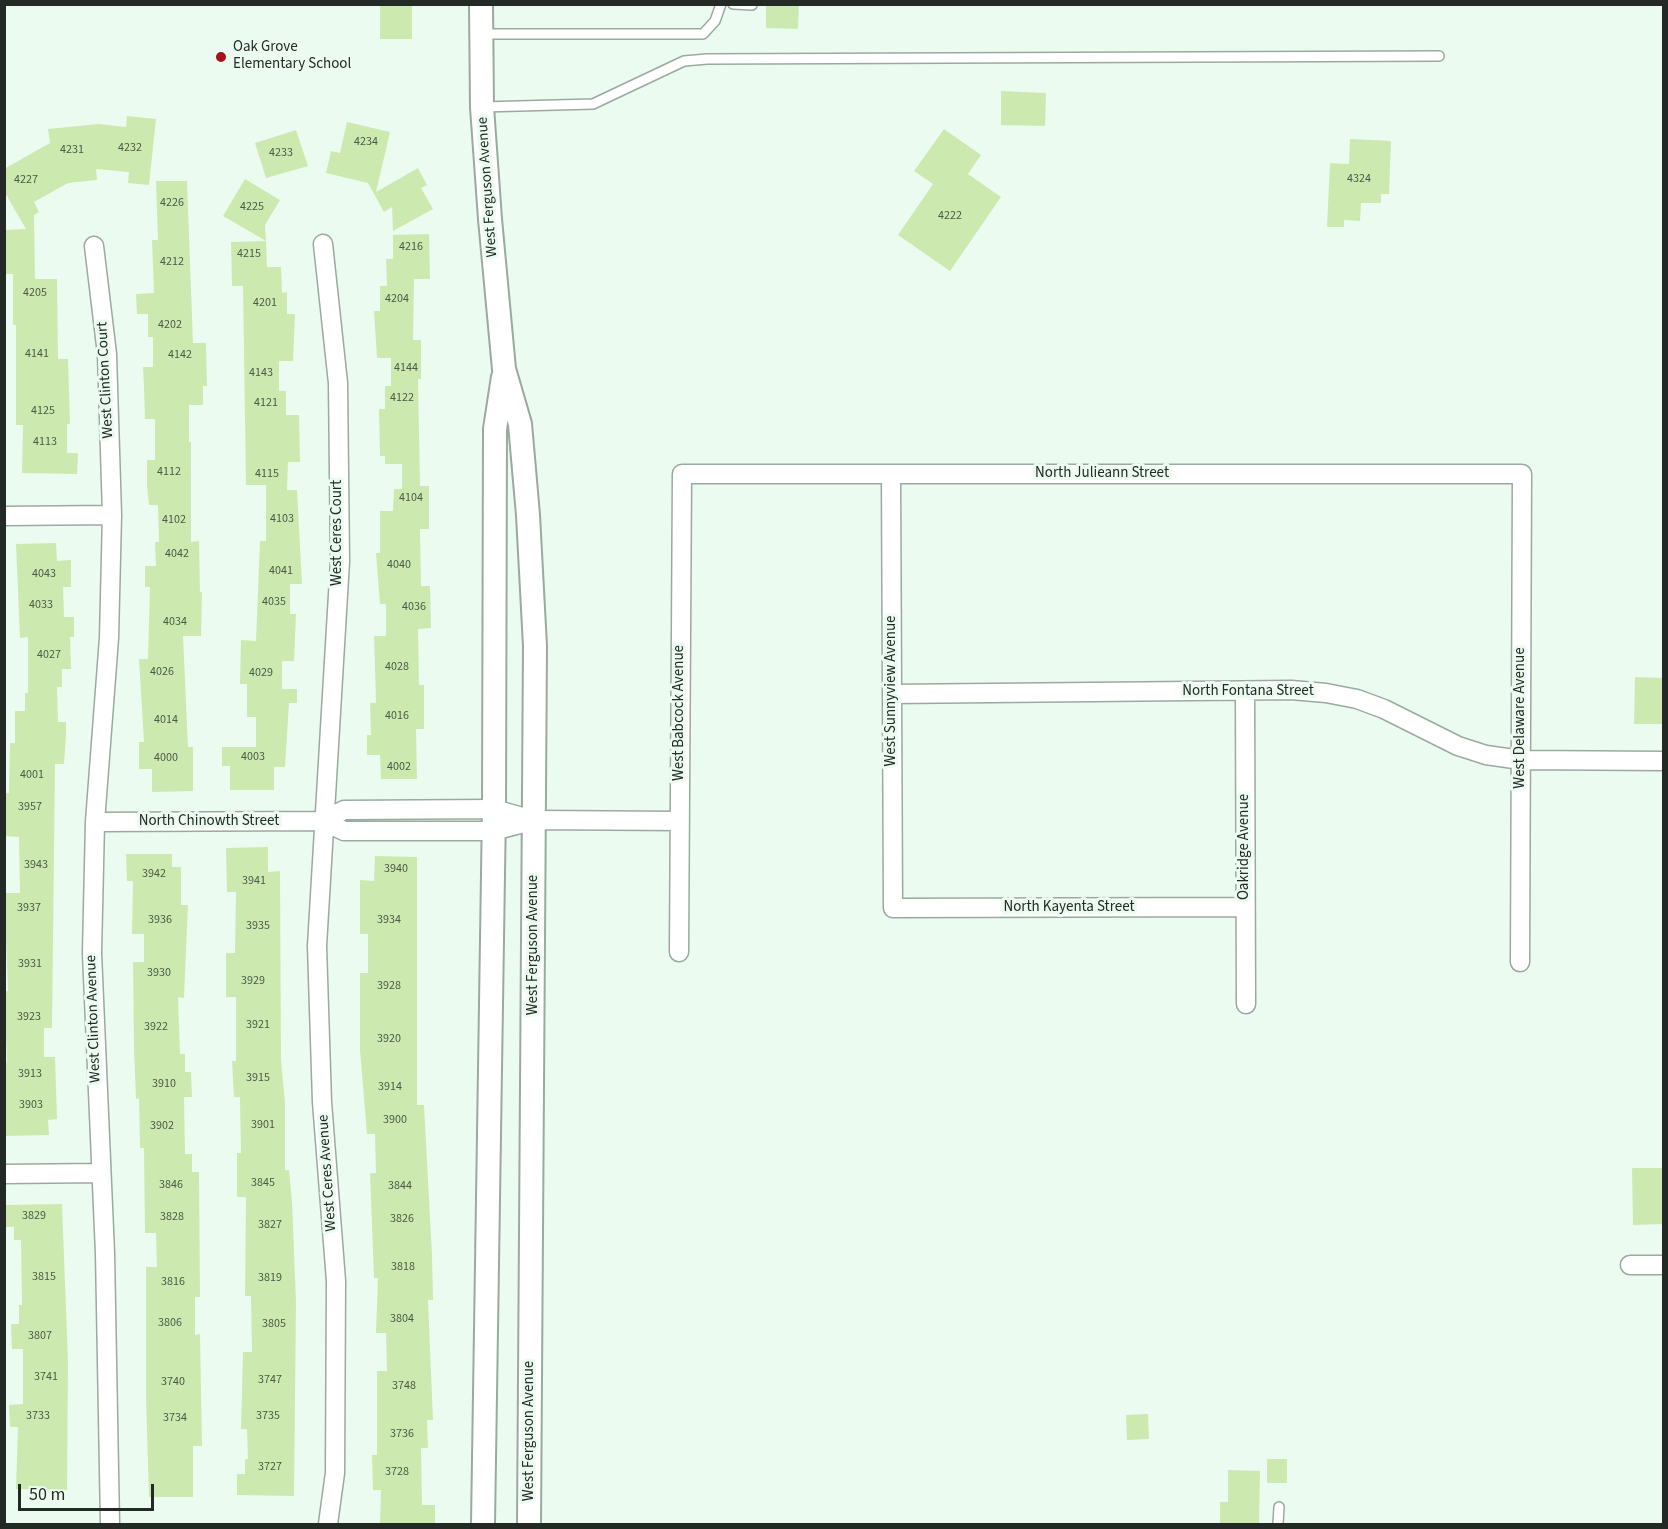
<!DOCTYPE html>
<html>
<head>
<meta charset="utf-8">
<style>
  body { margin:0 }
  #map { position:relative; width:1668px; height:1529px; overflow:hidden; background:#ebfbf0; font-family:"Source Sans 3",sans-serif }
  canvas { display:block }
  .frame { position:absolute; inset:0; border:6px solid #232925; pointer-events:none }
  .scale { position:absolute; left:18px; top:1484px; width:136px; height:27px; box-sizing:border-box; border:3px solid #232925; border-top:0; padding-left:8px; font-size:18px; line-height:21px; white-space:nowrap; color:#232925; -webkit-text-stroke:4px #ebfbf0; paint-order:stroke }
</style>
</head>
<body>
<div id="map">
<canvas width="1668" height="1529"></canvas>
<div class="frame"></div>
<div class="scale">50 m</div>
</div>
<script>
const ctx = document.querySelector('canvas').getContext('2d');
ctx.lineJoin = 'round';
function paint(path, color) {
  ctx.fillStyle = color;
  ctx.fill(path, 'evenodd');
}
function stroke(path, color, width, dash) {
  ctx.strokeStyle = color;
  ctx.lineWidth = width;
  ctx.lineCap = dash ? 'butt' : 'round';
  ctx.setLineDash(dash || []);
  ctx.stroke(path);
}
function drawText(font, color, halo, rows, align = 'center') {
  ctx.font = font + ' "Source Sans 3",sans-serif';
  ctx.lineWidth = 6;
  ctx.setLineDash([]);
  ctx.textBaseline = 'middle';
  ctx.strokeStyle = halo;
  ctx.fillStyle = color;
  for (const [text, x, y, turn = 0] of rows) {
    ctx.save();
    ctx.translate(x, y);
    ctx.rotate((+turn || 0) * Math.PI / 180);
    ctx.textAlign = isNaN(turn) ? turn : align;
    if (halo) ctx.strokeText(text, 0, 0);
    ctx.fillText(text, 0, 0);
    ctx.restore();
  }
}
const building = new Path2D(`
  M380,4H412V39H380Z
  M766,4H799L798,29L766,28Z
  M1001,91L1046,93L1045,126L1001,125Z
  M127,116L156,119L149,185L128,183L129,172L96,169L97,180L68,183L34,202L39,212L34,215L35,279H57L58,359H68L70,424H67V453H78L77,474L22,473L23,425H16V325H13V274H6L5,230L26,229L4,191V169L50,143L48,129L99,124L126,127Z
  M347,122L390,132L376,192L418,168L427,185L421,188L433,209L393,231L392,207L384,212L368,183L326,173L331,151L340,153Z
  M944,129L981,155L968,174L1001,197L950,271L898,235L933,184L914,171Z
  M296,130L308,166L266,178L255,143Z
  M1350,139L1391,141L1389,194H1381V203H1361L1360,221L1344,220V227H1327L1330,163L1349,164Z
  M245,179L280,200L265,225L266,241L223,216Z
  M156,181H187L193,343H206L207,386H203V405H189V442H191V542L199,541L200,592H202L201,636H183L188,747H193V791L152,792V769H139V742H144L139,659H148L150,587H145V566H156L155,542H159L158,505H149L147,485V460H155V419H145L144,387L143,367H153V337H148V314H137L136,294L154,293L152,240H158Z
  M429,234L430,279H414L413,340H421V379H418L420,486H429V529H420L421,586H430L431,628L418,629L419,685H424V729H416L417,779H381L380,755H367V735H371L370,703H376L374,636H386V604H380L376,553H380V511H393L394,489H402V464H385V456H380L379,409H385V386H391V358H377L374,311H380V286H387L386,259H393V235Z
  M266,241L267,267H281L282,293L287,292V314H295L293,361H279V391H286V415H299L300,462H288L287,490H297L302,584H290V614H296L294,661H282V689H297V703H289L285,767H274V790H230V766H222V747H256V717H247V684H240L241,640L256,641L260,541H266V485H246L243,286H232L231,242Z
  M56,543L57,561L71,560V587H63L64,617H74V637H70L71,669H62V687H57L58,722H66V735L64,764H55L52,1028H44V1057H55L57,1119L48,1120L49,1135L4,1136V1062H7L4,991H8L4,893H20L19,837L5,836L6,793H9L10,743H15V711H25V693H28V637L20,638L16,544Z
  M1635,677L1664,678V724H1634Z
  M268,847V872L280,871L281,1060L285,1103V1170H289L292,1202L296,1302L294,1496L237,1495V1474H245V1459H248L247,1429H241L243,1352H252L251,1296H245L246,1197H237V1153H241L240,1097H234L232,1061H236V997H226V953H235L236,892H227L226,848Z
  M126,854H172V867H181V905H188L184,998L178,997L180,1054H185V1072H191L192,1097H184L185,1154H192V1172H199L200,1297H195V1335L200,1334L202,1446H193V1497H149L146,1398V1267H157L156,1233H145L144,1148H140L139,1098L136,1099L134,1049L133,962H144V934H132L133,881H127Z
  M375,856L417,857V1105H424L432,1255L433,1300H428L433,1420H427L428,1448H421L422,1505H435V1524H380L381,1490H373L372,1455H377V1371H387L386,1333H376L378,1278H374L370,1173H376L375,1134H367L360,1050V973H368V934H360V880L374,881Z
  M1632,1168H1664V1224L1633,1225Z
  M62,1204L68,1362L67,1490L16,1489L18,1427H10L9,1405L23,1404V1349H12L11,1324H19V1305H22L21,1240H14V1227H6V1205Z
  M1148,1414L1149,1439L1127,1440L1126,1415Z
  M1267,1459H1287V1483H1267Z
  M1228,1470L1260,1471L1259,1524H1220V1502H1228Z`);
const service = new Path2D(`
  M733,4L752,5
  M483,34H703L715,21L721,4
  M482,107L593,104L684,61L707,59L1439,56
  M1278,1524L1279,1507`);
const minor = new Path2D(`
  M323,244L338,383L340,561L317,946L322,1102L336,1281L335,1473L328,1524
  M94,246L107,354L112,515L109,638L95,822L92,953L105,1253L110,1524
  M891,474L893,908L1245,907
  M4,516L112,515
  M1245,691L1246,1004
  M892,694L1291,690L1326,693L1357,699L1384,709L1458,746L1486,755L1521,760L1664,761
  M323,821L344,810L494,809L533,820
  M95,822L323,821L344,831H493L535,820L680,821
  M679,952L682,474H1522L1520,962
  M4,1174L101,1173
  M1630,1265H1664`);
const tertiary = new Path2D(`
  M481,4L482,107L490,219L504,369L520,424L528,515L535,646L529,1524
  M483,1524L494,809L495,429L503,377`);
const markers = [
  [221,57,6,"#a6101a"]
];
const numberNames = [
  ["4234",366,142],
  ["4232",130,148],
  ["4231",72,150],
  ["4233",281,153],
  ["4324",1359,179],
  ["4227",26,180],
  ["4226",172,203],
  ["4225",252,207],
  ["4222",950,216],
  ["4216",411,247],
  ["4215",249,254],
  ["4212",172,262],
  ["4205",35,293],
  ["4204",397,299],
  ["4201",265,303],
  ["4202",170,325],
  ["4141",37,354],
  ["4142",180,355],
  ["4144",406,368],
  ["4143",261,373],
  ["4122",402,398],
  ["4121",266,403],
  ["4125",43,411],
  ["4113",45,442],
  ["4112",169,472],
  ["4115",267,474],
  ["4104",411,498],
  ["4103",282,519],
  ["4102",174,520],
  ["4042",177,554],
  ["4040",399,565],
  ["4041",281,571],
  ["4043",44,574],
  ["4035",274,602],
  ["4033",41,605],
  ["4036",414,607],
  ["4034",175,622],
  ["4027",49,655],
  ["4028",397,667],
  ["4026",162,672],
  ["4029",261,673],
  ["4016",397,716],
  ["4014",166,720],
  ["4003",253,757],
  ["4000",166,758],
  ["4002",399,767],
  ["4001",32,775],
  ["3957",30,807],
  ["3943",36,865],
  ["3940",396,869],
  ["3942",154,874],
  ["3941",254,881],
  ["3937",29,908],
  ["3936",160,920],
  ["3934",389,920],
  ["3935",258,926],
  ["3931",30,964],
  ["3930",159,973],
  ["3929",253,981],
  ["3928",389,986],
  ["3923",29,1017],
  ["3921",258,1025],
  ["3922",156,1027],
  ["3920",389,1039],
  ["3913",30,1074],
  ["3915",258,1078],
  ["3910",164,1084],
  ["3914",390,1087],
  ["3903",31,1105],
  ["3900",395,1120],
  ["3901",263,1125],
  ["3902",162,1126],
  ["3845",263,1183],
  ["3846",171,1185],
  ["3844",400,1186],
  ["3829",34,1216],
  ["3828",172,1217],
  ["3826",402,1219],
  ["3827",270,1225],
  ["3818",403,1267],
  ["3815",44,1277],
  ["3819",270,1278],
  ["3816",173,1282],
  ["3804",402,1319],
  ["3806",170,1323],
  ["3805",274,1324],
  ["3807",40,1336],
  ["3741",46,1377],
  ["3747",270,1380],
  ["3740",173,1382],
  ["3748",404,1386],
  ["3733",38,1416],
  ["3735",268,1416],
  ["3734",175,1418],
  ["3736",402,1434],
  ["3727",270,1467],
  ["3728",397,1472]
];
const poiNames = [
  ["Oak Grove",233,48],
  ["Elementary School",233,65]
];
const streetNames = [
  ["West Ferguson Avenue",488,187,-94],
  ["West Clinton Court",106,380,-93],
  ["North Julieann Street",1102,474],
  ["West Ceres Court",338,533,-90],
  ["West Sunnyview Avenue",892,691,-90],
  ["North Fontana Street",1248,692],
  ["West Babcock Avenue",680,713,-90],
  ["West Delaware Avenue",1521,718,-90],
  ["North Chinowth Street",209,822],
  ["Oakridge Avenue",1245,847,-90],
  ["North Kayenta Street",1069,908],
  ["West Ferguson Avenue",534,945,-90],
  ["West Clinton Avenue",94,1019,-92],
  ["West Ceres Avenue",328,1173,-94],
  ["West Ferguson Avenue",530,1431,-90]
];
paint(building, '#cceaaf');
stroke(service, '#9baaa0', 12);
stroke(minor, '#9baaa0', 21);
stroke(tertiary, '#9baaa0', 26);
stroke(service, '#fff', 9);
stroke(minor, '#fff', 18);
stroke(tertiary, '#fff', 22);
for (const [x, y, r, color] of markers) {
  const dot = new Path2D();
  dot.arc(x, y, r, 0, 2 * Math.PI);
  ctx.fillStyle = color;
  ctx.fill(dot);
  stroke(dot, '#ebfbf0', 2);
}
drawText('12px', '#4d5948', null, numberNames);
drawText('15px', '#232925', '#ebfbf0', poiNames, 'left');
drawText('15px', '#232925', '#ebfbf0', streetNames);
</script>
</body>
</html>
